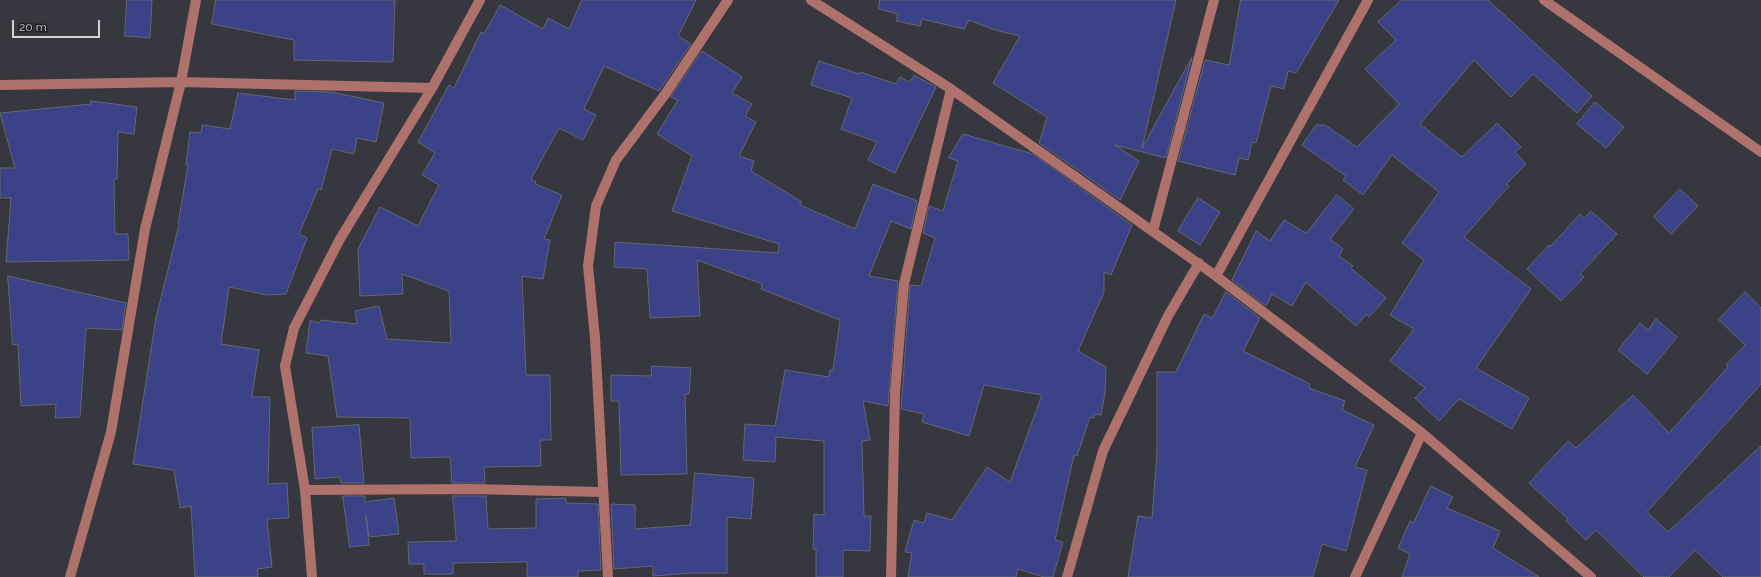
<!DOCTYPE html>
<html>
<head>
<meta charset="utf-8">
<style>
  body { margin:0 }
  #map { position:relative; width:1761px; height:577px; overflow:hidden; background:#36373f; font-family:Raleway,sans-serif }
  canvas { display:block }
  .scale { position:absolute; left:12px; top:20px; width:88px; height:18px; box-sizing:border-box; border:2px solid #d1d2d7; border-top:0; padding-left:5px; font-size:12px; line-height:14px; white-space:nowrap; color:#d1d2d7; -webkit-text-stroke:3px #1e1f22; paint-order:stroke }
</style>
</head>
<body>
<div id="map">
<canvas width="1761" height="577"></canvas>
<div class="scale">20 m</div>
</div>
<script>
const ctx = document.querySelector('canvas').getContext('2d');
ctx.lineJoin = 'round';
function paint(path, color) {
  ctx.fillStyle = color;
  ctx.fill(path, 'evenodd');
}
function stroke(path, color, width, dash) {
  ctx.strokeStyle = color;
  ctx.lineWidth = width;
  ctx.lineCap = dash ? 'butt' : 'round';
  ctx.setLineDash(dash || []);
  ctx.stroke(path);
}
const building = new Path2D(`
  M127,0H152L150,38L125,36Z
  M216,0H395L393,62L294,60V40L212,24Z
  M582,0H696L678,36L691,44L659,91L604,66L584,109L596,115L583,140L559,128L531,179L536,182L535,184L562,195L544,239L550,240L543,279L522,276L526,375H550L551,440H540L541,466L484,467L485,483H452L450,457L411,458L410,418L337,417L328,356L306,353L310,320L319,323L321,320L357,324L355,311L379,306L387,339L451,343L449,291L402,274L403,294L360,296L358,249L380,207L418,226L439,185L422,175L435,153L418,142L449,85L454,88L481,32L484,34L500,5L543,29L548,18L569,29Z
  M880,0H1176L1142,148L1192,57L1166,158L1115,145L1139,161L1120,200L1039,143L1047,117L993,83L1020,36L995,30L969,20L964,29L922,19L920,26L896,21L898,14L879,9Z
  M1241,0H1339L1296,73L1288,71L1284,89L1271,86L1256,143L1252,142L1248,160L1239,158L1235,175L1178,161L1205,60L1229,65Z
  M1402,0H1488L1592,96L1577,113L1533,74L1511,97L1474,60L1420,124L1462,157L1497,123L1521,147L1515,152L1526,164L1506,184L1509,186L1464,237L1531,289L1476,368L1529,398L1512,429L1459,399L1439,421L1415,398L1425,388L1390,361L1414,329L1390,315L1424,260L1402,243L1439,192L1392,155L1363,195L1343,180L1346,176L1302,145L1316,125H1325L1357,147L1399,104L1365,69L1396,40L1378,22Z
  M702,51L742,77L732,93L752,104L745,116L756,122L739,156L754,161L751,171L802,202L800,205L855,229L873,184L917,201L911,229L891,221L869,276L898,281L888,406L863,401L870,440L862,441L864,516H871L870,551L843,550V577H816V549H813L814,514L824,515V441L776,437L775,462L743,460L745,424L775,426L785,370L829,377L830,370H833L840,320L761,289L762,284L697,260L700,316L650,318L647,269L614,267L615,242L778,253L779,244L672,211L692,156L657,134L678,100L671,97Z
  M819,61L859,74L860,72L896,84L900,77L910,82L914,75L936,87L895,173L868,160L877,142L841,129L852,98L811,85Z
  M295,91L332,92L384,103L376,142L357,138L354,154L332,149L321,190L318,189L299,234L307,238L286,294L267,295L229,287L221,344L259,350L252,397H270L268,484L287,483L289,518L267,519L272,567L257,569L258,577H195L191,506L180,508L174,470L133,464L156,318L179,225L178,224L188,165H186L190,132L201,133L202,125L230,129L238,93L295,100Z
  M91,101L137,107L134,134L118,132L117,179H114L115,234H128L129,260L6,262L11,198H0V168H15L0,113L91,104Z
  M1595,102L1624,127L1606,148L1577,124Z
  M963,134L1033,154L1132,225L1111,275L1104,272V292L1078,351L1106,367L1105,393L1101,415L1095,414L1094,418L1090,417L1077,456L1074,455L1055,540L1063,542L1053,577H1044L1018,569L1016,577H908L912,553L905,552L914,520L924,523L927,513L952,520L987,467L1010,482L1042,395L984,385L969,436L922,422L924,414L901,409L910,285L921,286L935,238L923,233L929,206L943,211L958,161L949,158Z
  M1680,189L1698,206L1671,234L1654,217Z
  M1337,195L1354,209L1330,239L1343,249L1339,256L1353,266L1351,268L1386,298L1369,317L1366,314L1356,326L1306,282L1292,306L1272,294L1266,306L1232,280L1256,231L1270,241L1284,220L1306,233Z
  M1198,198L1220,212L1200,245L1178,231Z
  M1591,211L1617,234L1580,274L1584,277L1561,301L1527,269L1549,245L1551,246L1580,214L1584,218Z
  M8,276L126,303L122,330L86,328L80,417L55,418L56,404L21,406L18,344L13,345Z
  M1226,292L1260,318L1243,351L1310,384L1309,388L1345,401L1342,410L1374,425L1355,467L1367,470L1346,551L1322,544L1313,577H1128L1138,516L1152,518L1157,452V372H1176L1204,314L1212,318Z
  M1745,292L1761,308V384L1647,512L1668,532L1761,446V577H1723L1695,550L1669,577H1644L1596,530L1586,540L1566,521L1568,519L1529,483L1568,441L1576,448L1633,395L1669,433L1728,367L1726,365L1745,345L1719,320Z
  M1656,319L1677,337L1647,374L1618,350L1640,323L1648,330Z
  M652,366L691,368L689,394H685L687,474L621,475L619,401H611V375L651,376Z
  M359,425L364,483H341L340,477L315,479L312,428Z
  M695,473L754,478L751,519L727,517V573H692L653,576V566L614,569L611,504L635,505V529L690,525Z
  M1431,486L1453,497L1447,508L1500,531L1493,548L1539,577H1402L1410,554L1398,548L1410,521L1413,523Z
  M343,496H365V502L394,498L399,534L369,537L366,516L369,545L350,547Z
  M453,496H486L488,529L536,528V499L566,498V503L598,504L601,570L578,571V577H527V562L453,563V574H424V564H409L408,542L456,541Z`);
const minor = new Path2D(`
  M811,0L951,89L1216,276L1422,433L1591,577
  M1544,0L1761,152
  M0,85L181,82L432,88
  M1153,231L1214,0
  M1216,276L1368,0
  M305,490L471,489L602,492
  M70,577L111,432L145,229L181,82L196,0
  M312,577L305,490L285,366L294,328L340,239L432,88L480,0
  M608,577L595,338L588,266L596,206L616,160L666,93L728,0
  M891,577L895,393L904,284L951,89
  M1067,577L1103,451L1168,316L1199,263
  M1355,577L1422,433`);
paint(building, '#3b4287');
stroke(building, '#656770', 1);
stroke(minor, '#ae716c', 10);
</script>
</body>
</html>
